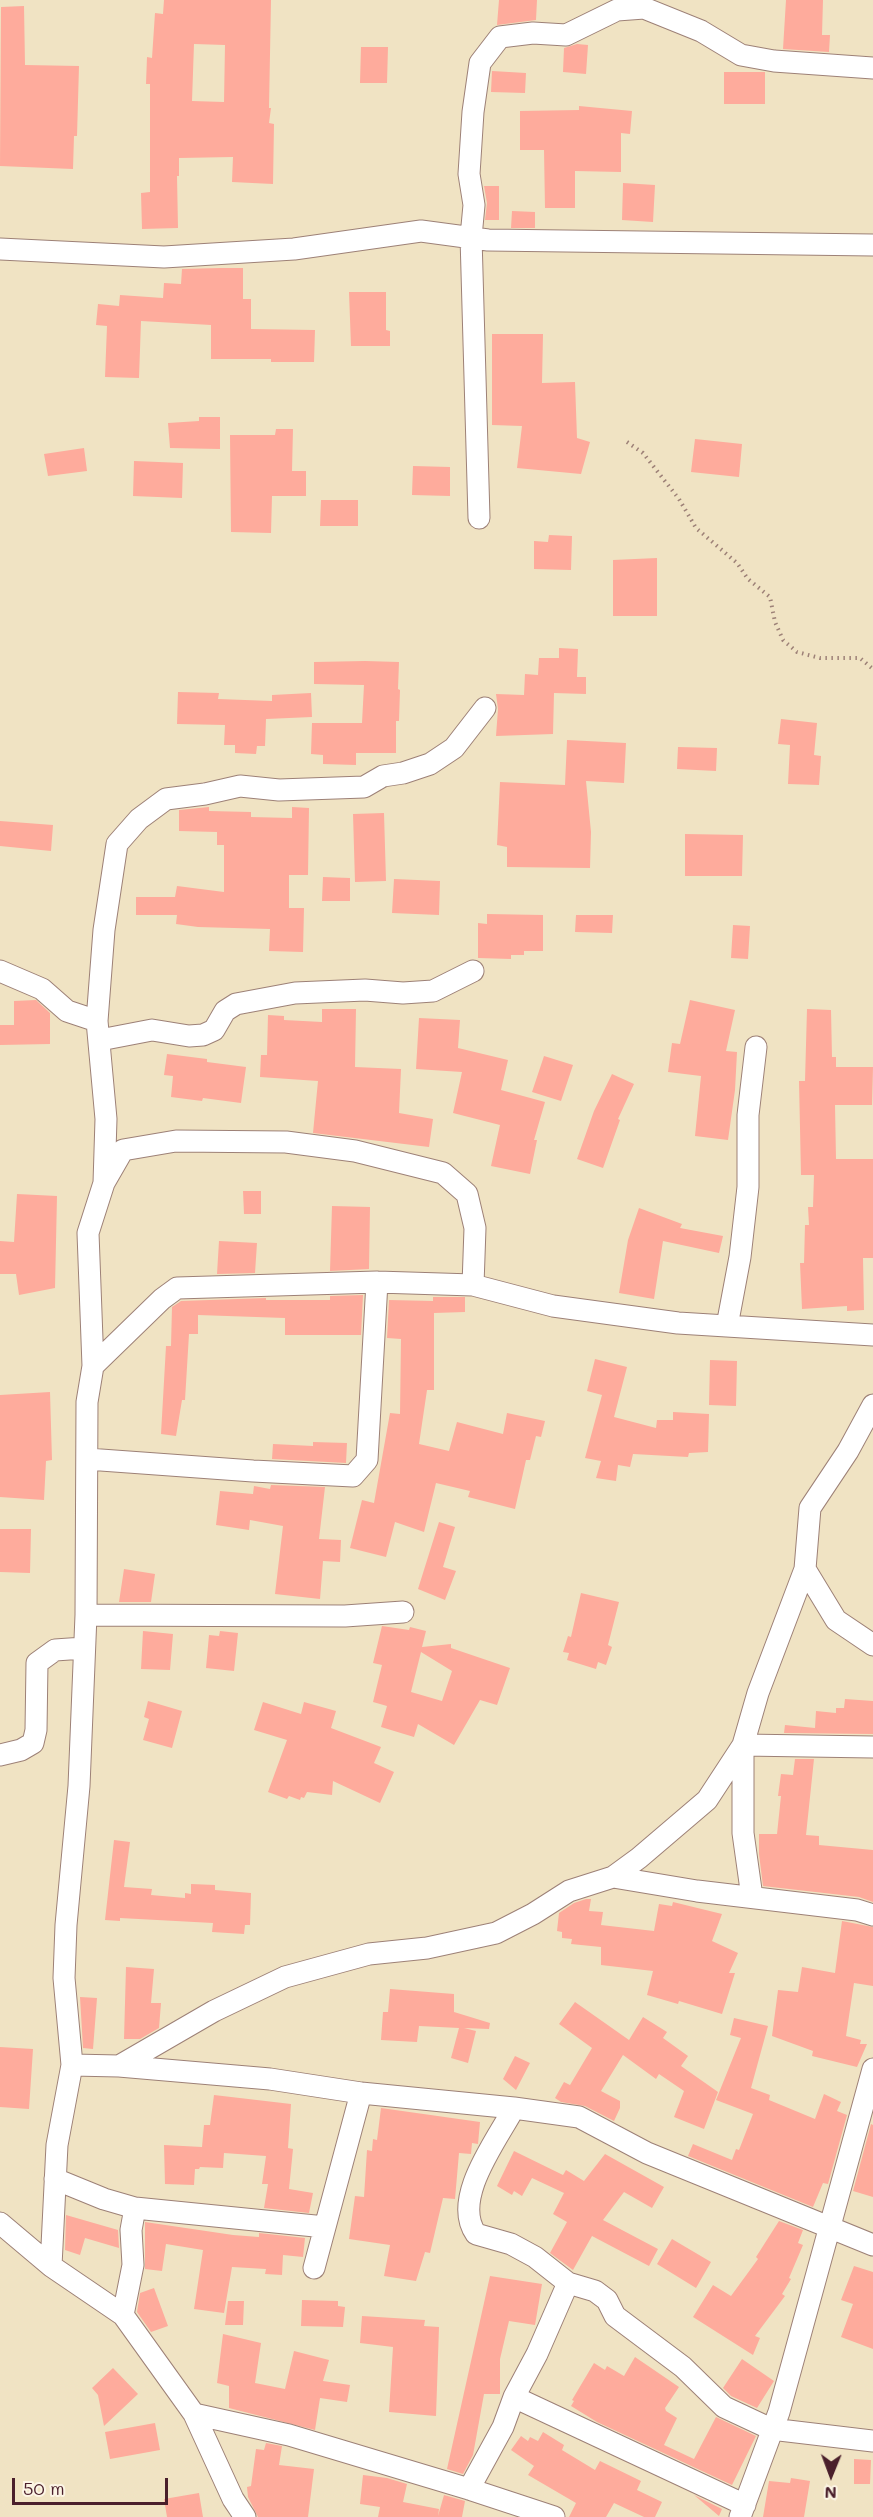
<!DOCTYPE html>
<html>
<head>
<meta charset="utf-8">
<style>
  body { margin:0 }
  #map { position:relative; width:873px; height:2517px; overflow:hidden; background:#f0e3c3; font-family:Mali,sans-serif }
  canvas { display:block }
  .north { position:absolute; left:801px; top:2445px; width:60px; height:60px; -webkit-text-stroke:4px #fcf5e5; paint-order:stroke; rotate:181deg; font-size:16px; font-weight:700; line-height:24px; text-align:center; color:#4a1f2b }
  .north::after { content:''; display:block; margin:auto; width:21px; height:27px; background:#4a1f2b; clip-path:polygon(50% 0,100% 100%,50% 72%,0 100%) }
  .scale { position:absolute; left:12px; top:2478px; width:156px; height:27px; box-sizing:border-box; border:3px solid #4a1f2b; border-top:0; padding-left:8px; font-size:18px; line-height:21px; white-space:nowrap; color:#4a1f2b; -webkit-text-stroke:4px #fcf5e5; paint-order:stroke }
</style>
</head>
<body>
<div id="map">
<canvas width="873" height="2517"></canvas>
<div class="north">N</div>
<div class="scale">50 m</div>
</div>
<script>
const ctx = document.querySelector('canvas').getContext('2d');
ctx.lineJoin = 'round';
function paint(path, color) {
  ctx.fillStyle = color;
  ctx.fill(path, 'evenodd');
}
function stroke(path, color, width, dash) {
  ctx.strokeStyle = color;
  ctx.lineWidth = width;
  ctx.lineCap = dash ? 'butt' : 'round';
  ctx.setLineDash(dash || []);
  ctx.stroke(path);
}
const building = new Path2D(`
  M164,0H271L269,108H271L269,123L274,124L273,184L232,182L233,157L179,158V176H177L178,228L142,229L141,193L150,192V84H146L147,57L152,58L155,13L163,14ZM194,44L225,45L224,102L192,101Z
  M499,0H537L536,20L497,25Z
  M786,0H823L822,35H830L829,52L783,49Z
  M24,6L25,65L79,66L77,136H74L73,169L0,166L1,7Z
  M577,44L588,45L586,74L563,72L564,48Z
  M361,47H388L387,83H360Z
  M492,71L526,73L525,93L491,92Z
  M724,72H765V104H724Z
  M579,106L632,111L630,134L621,133V172L575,171V208H545L544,150H520V111L579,110Z
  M623,183L655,185L653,222L622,220Z
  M484,186H499V220H485L487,203Z
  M512,211L535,212V228H511Z
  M220,268H243V299H251V329L315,330L314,362H271V359H211V325L141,321L139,378L105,377L107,326L96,325L98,304L119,306L120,295L163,298L164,283L181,284L182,269Z
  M349,292H386V330L390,331V346H351Z
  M492,334H543L542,383L575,382L577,438L590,442L581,474L517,468L522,426L492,425Z
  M199,417H220V449L170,448L168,423L199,421Z
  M276,429H293L292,471H306V496H272L271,533L231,532L230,435H275Z
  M695,439L742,444L739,477L691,472Z
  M84,448L87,471L48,476L44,454Z
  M134,461L183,463L182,498L133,496Z
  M413,466L450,467V496L412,495Z
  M321,500H358V526H320Z
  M549,535L572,536L571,570L534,569V541L548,542Z
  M657,558V616H613V560Z
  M559,648L578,649L577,677H586V694L554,693L553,734L496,736L498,709L496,694L524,695L525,674L538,675L539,658H559Z
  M365,661L399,662L398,689L400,690L399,721H396V753H356V765L323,764V755L311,754L312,723H362L364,685L314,684V662Z
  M178,692L219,693L218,699L272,701V695L311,693L312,717L266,719L265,746H257L256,754L235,753V745H224L225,725L177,724Z
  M781,719L817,723L814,755L821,756L819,785L788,784L790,745L778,744Z
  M567,740L626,743L624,783L586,781L591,832L590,868L507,867V847L497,845L500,782L565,785Z
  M678,747L717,748L716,771L677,769Z
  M209,807V811L251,812V817L292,818V807L309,808L308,875H289V908H304L303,952L269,951L270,929L198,927L176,924L177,915H136V897H175L177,886L224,892V845H217V832L179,831V810Z
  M384,813L386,881L355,882L353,814Z
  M0,821L53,825L51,851L0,846Z
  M685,834L743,835L742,876H685Z
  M323,877L350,878V901H322Z
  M394,879L440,881L439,915L392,913Z
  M487,914L543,915V951H524V955H511V959L478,958V923L487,924Z
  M576,915H613L612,933L575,932Z
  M733,925L750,926L748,959L731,958Z
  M36,1000L50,1013V1044L0,1045V1025H14V1001Z
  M690,1000L735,1010L726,1051L737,1052L735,1090L728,1140L695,1136L701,1076L668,1072L672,1043L680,1044Z
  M322,1009H356L355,1067L401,1069L399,1113L433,1119L429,1147L313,1133L318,1081L260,1077L261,1055H267L268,1015L284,1016V1020L322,1022Z
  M807,1009L831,1010L832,1057H836V1067H873L872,1105H835L836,1159H873V1258H863L864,1310L847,1311V1306L802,1309L800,1263H804L805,1225H809L808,1207H813L814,1175H801L799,1081H805Z
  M419,1018L460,1020L458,1048L508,1060L501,1090L545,1102L534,1140H537L530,1174L491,1166L500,1125L453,1113L462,1072L416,1069Z
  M167,1054L207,1059V1062L246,1067L241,1103L203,1098L202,1101L171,1097L173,1076L164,1075Z
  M544,1056L573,1065L561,1101L532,1092Z
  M612,1074L634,1084L618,1119L620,1120L603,1168L577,1159L594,1111Z
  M243,1191H261V1214H244Z
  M17,1194L57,1196L55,1288L19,1295L16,1274H0V1241L14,1242Z
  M332,1206L370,1207L369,1269L330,1271Z
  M639,1208L682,1224L680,1228L723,1236L719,1253L663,1241L654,1299L619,1293L628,1240Z
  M219,1241L257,1243L255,1273L217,1274Z
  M363,1295L361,1335H285V1318L198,1315V1334H189L185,1400H182L176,1436L161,1434L166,1346H171L172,1307L181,1301L266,1298V1300H330V1296Z
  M433,1297H465V1312L434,1313V1390H427L419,1444L449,1451L457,1422L503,1434L507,1413L545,1421L541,1437L536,1436L530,1460H526L515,1509L468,1497L470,1491L436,1483L424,1532L395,1522L386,1557L350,1548L362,1500L374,1503L390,1413L400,1414L401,1339L387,1338L389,1300L433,1301Z
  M595,1359L627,1367L614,1417L656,1428L657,1420H673V1412L709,1414L708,1452L689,1453L688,1457L633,1454L630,1467L618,1465L616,1481L596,1478L601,1461L585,1458L602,1395L587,1391Z
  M710,1360L737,1361L736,1406L709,1405Z
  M50,1392L52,1460L46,1461L44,1500L0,1497V1395Z
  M313,1442L347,1443L346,1463L272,1459L273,1444L313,1446Z
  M271,1485L325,1487L319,1539L341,1540L340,1562L323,1561L320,1599L275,1594L283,1526L250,1520L249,1530L216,1525L220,1491L253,1494L254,1486L270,1489Z
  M439,1522L455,1527L443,1567L456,1571L445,1600L418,1589Z
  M0,1529H31L30,1573L0,1572Z
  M124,1569L155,1574L151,1602H119Z
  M581,1593L619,1602L608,1645L612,1647L606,1665L598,1662L596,1669L567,1660L569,1653L563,1652L568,1636L571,1637Z
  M382,1626L409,1630L410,1627L426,1631L422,1647L451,1644V1648L510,1668L497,1705L480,1700L454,1745L418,1724L414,1737L381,1727L387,1706L373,1702L382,1665L373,1663ZM421,1652L452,1671L442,1701L411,1692Z
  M143,1631L173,1634L170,1670L141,1669Z
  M220,1631L238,1633L234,1671L206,1668L209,1635L219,1636Z
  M845,1699L873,1701V1734L784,1733L785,1725L815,1728L816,1711L836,1713V1708H844Z
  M148,1701L182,1711L172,1748L143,1740L149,1719L144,1717Z
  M263,1702L301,1714L304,1702L336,1711L331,1728L381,1747L374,1763L394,1772L380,1803L333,1781L332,1795L307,1792L304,1798L301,1797L300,1800L289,1796L287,1799L268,1792L287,1740L254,1730Z
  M795,1759H814L806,1835L819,1836V1845L873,1850V1902L859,1897L763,1886L759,1854V1834H777L781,1796H778L781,1774L793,1775Z
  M114,1840L130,1842L124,1887L152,1889L151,1895L185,1898V1893L191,1894V1884L215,1885V1890L251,1893L250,1925H245L244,1934L212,1932L213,1923L120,1918V1921L105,1920Z
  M586,1899H591L589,1911L603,1912L601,1925L654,1931L659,1904L672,1906L673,1902L722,1914L712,1941L738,1953L729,1973H735L722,2014L679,2001L678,2004L647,1995L653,1971L601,1965V1947L571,1944L572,1939L562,1938V1932L557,1931L559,1913L574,1903Z
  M842,1921L873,1927V1986L854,1983L846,2036L861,2040L860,2044H867L857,2067L812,2056L813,2051L772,2036L778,1990L798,1992L802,1967L835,1973Z
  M126,1967L154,1969L151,2003H161L159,2028L140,2039H124Z
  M390,1989L454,1994V2012L490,2023L489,2029L464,2028L476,2031L468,2063L451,2058L459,2028L419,2026L417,2042L381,2040L383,2012H388Z
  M80,1997L97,1998L93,2049L83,2048Z
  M575,2002L629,2040L643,2017L667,2032L663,2038L688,2056L681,2066L718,2092L704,2129L674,2117L684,2091L659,2074L656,2079L623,2055L601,2091L620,2101V2108L614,2121L585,2106L561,2102L555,2098L564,2082L570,2085L592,2048L559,2024Z
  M734,2018L768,2026L751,2088L770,2095L769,2100L815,2119L824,2094L841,2102L837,2111L847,2115L828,2184L823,2183L813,2207L688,2156L693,2144L732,2160L736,2149L739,2150L753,2114L716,2100L741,2038L730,2035Z
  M0,2047L33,2049L29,2109L0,2107Z
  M515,2056L530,2063L516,2090L503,2079Z
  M214,2095L291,2104L288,2148L293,2149L289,2189L313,2193L309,2213L264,2208L268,2184H262L266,2156L224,2153L223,2168L200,2167L199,2169H195L194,2185L165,2184L164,2145L202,2147L204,2125H210Z
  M381,2108L480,2122L478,2144L472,2143L471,2154L459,2153L455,2199L443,2198L430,2253L425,2252L416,2281L384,2276L390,2245L349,2239L355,2196L364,2197L367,2150L372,2151L373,2139L377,2140Z
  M871,2124L873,2125V2197L853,2191Z
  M514,2151L563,2175L566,2170L584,2181L605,2154L664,2187L652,2208L624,2192L603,2220L658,2249L649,2266L592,2236L573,2270L550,2253L567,2222L553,2214L564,2193L532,2178L522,2196L514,2191L512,2195L497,2186Z
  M66,2215L118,2230L119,2248L85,2238L80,2255L65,2250Z
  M779,2221L803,2230L798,2243L803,2245L789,2278L791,2279L782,2294L785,2296L755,2336L760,2338L753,2355L693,2317L713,2285L731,2296L758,2259L756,2257Z
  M145,2222L233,2235L259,2237V2233L305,2238L303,2257L283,2255L282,2275L265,2274L266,2269L232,2267L224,2313L194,2309L203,2250L166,2244L162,2271L145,2269Z
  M672,2239L711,2262L696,2288L657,2264Z
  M854,2266L873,2272V2349L841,2337L853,2304L841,2300Z
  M490,2276L542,2284L535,2325L509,2321L500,2359V2394H484L473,2455L463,2474L447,2469Z
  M154,2288L168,2326L151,2332L137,2312L140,2293Z
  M302,2300L338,2301V2306L345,2307L343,2327L301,2326Z
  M228,2301H244L243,2325H225Z
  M362,2316L425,2320L424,2326L439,2327L436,2416L389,2412L393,2347L360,2343Z
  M223,2334L261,2343L255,2383L285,2389L294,2351L329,2360L323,2381L350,2385L347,2402L320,2398L315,2430L229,2408V2386L217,2383Z
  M635,2357L679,2387L665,2408L666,2411L677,2418L664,2445L694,2459L716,2417L756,2436L732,2485L597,2422L571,2406L574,2401L572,2400L594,2363L605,2370L607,2366L624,2376Z
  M742,2359L774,2381L757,2408L731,2396L723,2388Z
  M113,2368L138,2394L104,2426L98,2395L92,2388Z
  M155,2423L160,2450L110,2459L105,2432Z
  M543,2432L564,2445L562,2450L595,2470L600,2461L641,2481L637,2490L662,2502L655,2517H644L614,2503L606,2517H569L576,2503L528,2475L534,2466L511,2450L521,2436L528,2441L530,2437L538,2441Z
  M266,2443L282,2446L279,2465L314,2469L308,2517H258L248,2497L247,2487L251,2486L256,2449L264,2450Z
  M854,2459L871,2460L870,2484H854Z
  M363,2475L387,2478L407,2484L403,2502L439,2509L438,2516L444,2495L465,2501L462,2517H378L380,2507L360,2504Z
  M791,2478L810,2481L804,2517H763L769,2481L790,2483Z
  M199,2493L203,2517H167L164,2499Z
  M694,2495L722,2509L719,2516Z`);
const path = new Path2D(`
  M627,442L643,453L679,499L696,528L737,563L748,579L770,597L775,622L783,640L797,652L820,658H860L873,669`);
const minor = new Path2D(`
  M0,249L164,257L294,249L421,231L488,240L873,245
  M479,518L471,237L474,205L469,174L473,112L480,63L500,37L533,33L566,35L617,10L644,8L701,31L741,55L774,61L873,68
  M0,971L42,989L67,1011L97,1021
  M100,1040L152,1030L189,1036L203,1035L214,1030L225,1011L236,1004L295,993L365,990L403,993L433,991L473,971
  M104,1183L106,1119L97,1021L104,930L117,844L139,819L166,799L205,794L240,786L279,790L364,787L383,776L403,773L430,764L454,748L485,708
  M727,1326L740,1257L748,1187V1115L756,1047
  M93,1366L88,1233L104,1183L123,1150L176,1141L286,1142L355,1151L443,1173L467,1194L475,1228L473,1285
  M87,1459L253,1471L353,1476L367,1460L377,1282
  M805,1569L836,1620L873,1645
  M86,1615L345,1616L403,1612
  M0,1755L21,1750L33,1743L36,1730L37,1663L55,1650L84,1648
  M613,1877L697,1891L857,1910L873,1915
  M752,1897L743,1833V1745L873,1747
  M72,2065L119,2066L270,2079L361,2093L514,2108L579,2117L647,2153L873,2245
  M119,2066L214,2011L285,1977L369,1954L427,1948L496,1933L533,1914L569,1891L613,1877L639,1858L707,1800L743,1745L758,1693L805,1569L810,1508L848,1451L873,1405
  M514,2108C497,2140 451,2199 476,2234L511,2244L535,2257L568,2283L595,2291L607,2300L615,2316L683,2367L724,2407L771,2429L873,2441
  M55,2179L104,2199L135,2208L325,2227
  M0,2223L51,2266L123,2315L194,2414L233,2499L245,2517
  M51,2266L57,2145L72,2065L64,1978L66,1925L79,1786L86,1615L87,1402L93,1366L162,1299L177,1288L377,1282L473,1285L553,1306L678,1323L873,1335
  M314,2268L361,2093
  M123,2315L133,2265L131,2230L135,2208
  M514,2397L745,2505
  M194,2414L289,2435L469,2489L554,2517
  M469,2489L503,2427L514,2397L537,2354L568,2283
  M740,2517L779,2412L873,2069`);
paint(building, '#feab9c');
stroke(minor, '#9d8177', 23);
stroke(path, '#9d8177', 4, [1.5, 4.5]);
stroke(minor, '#fff', 21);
</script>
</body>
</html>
